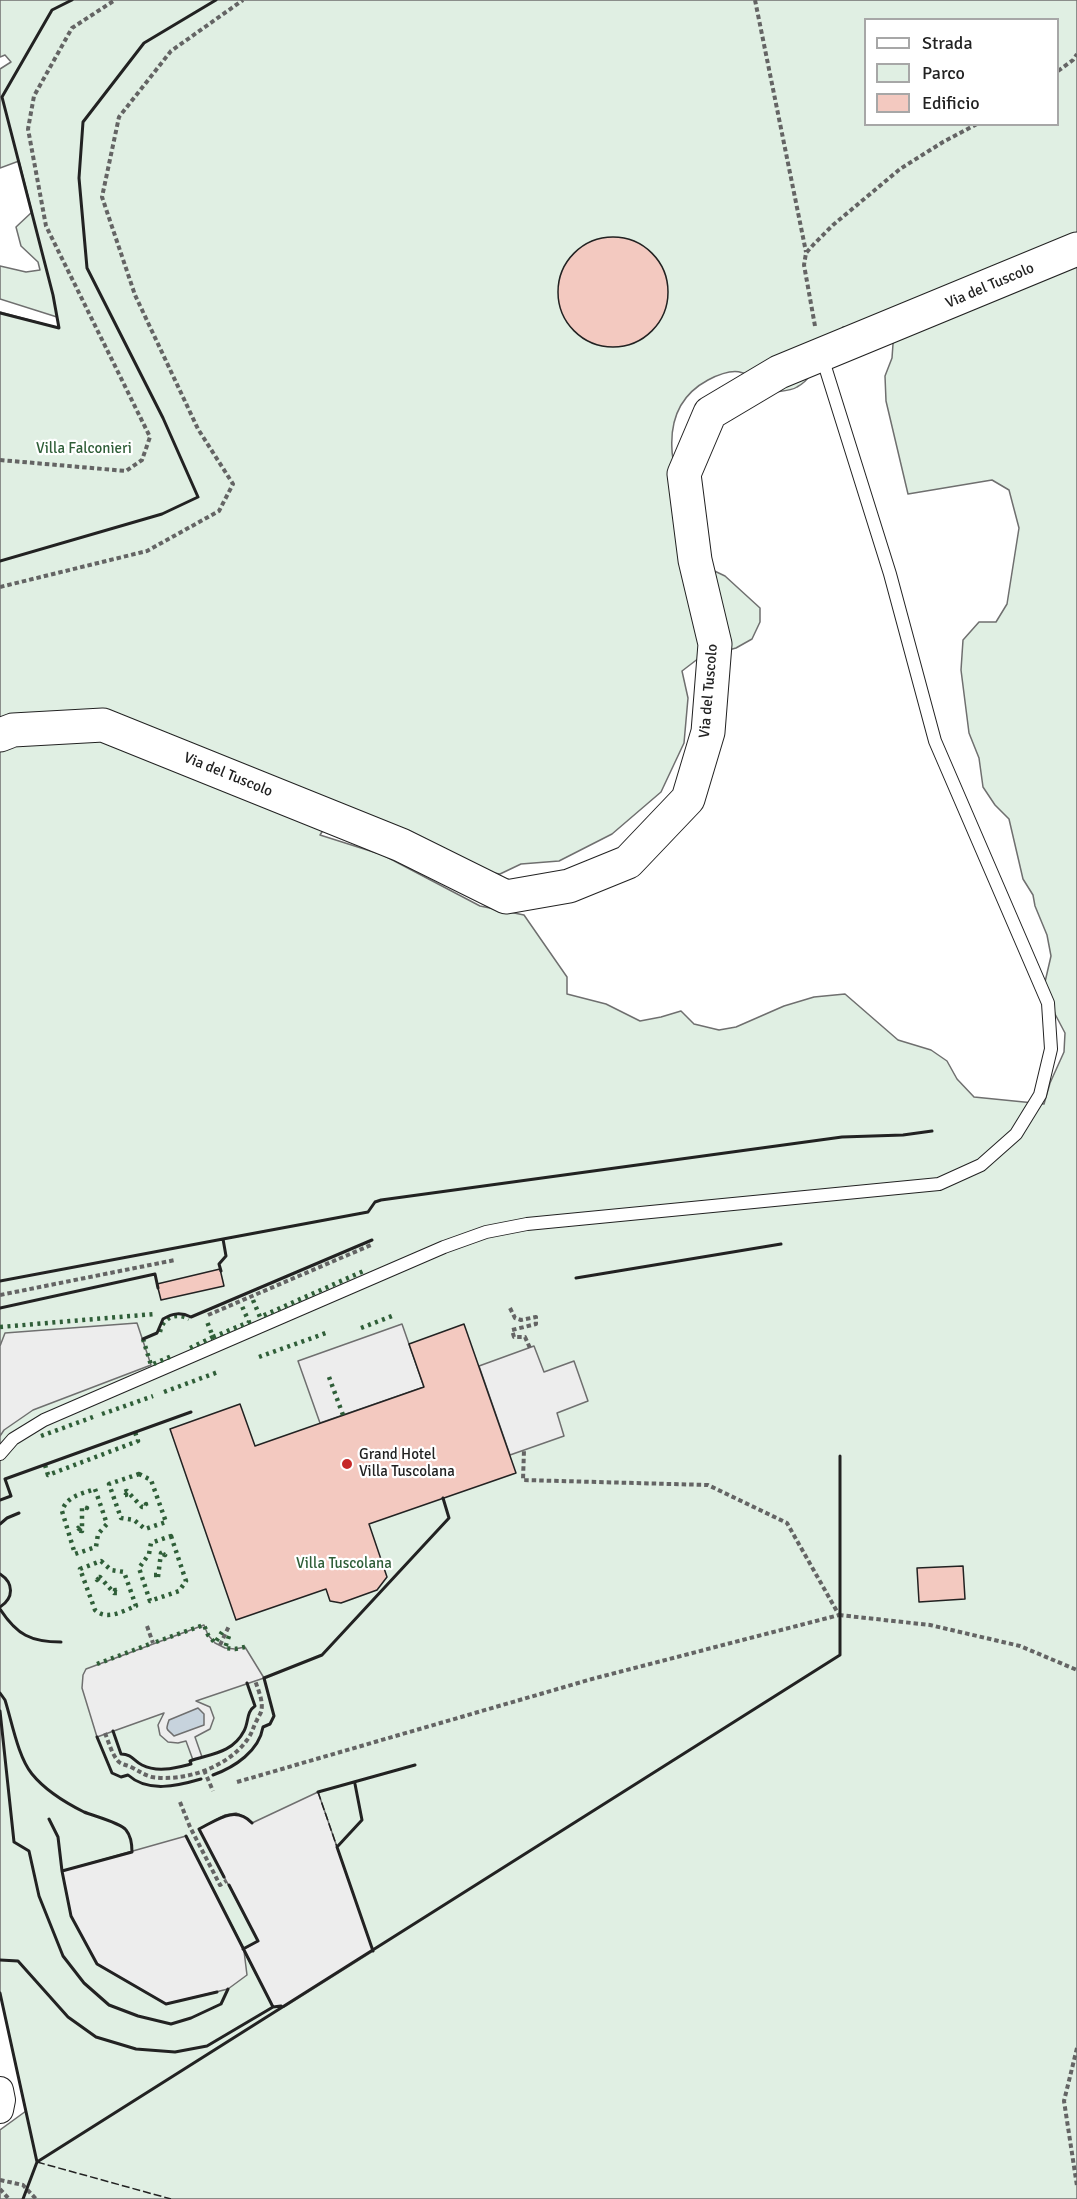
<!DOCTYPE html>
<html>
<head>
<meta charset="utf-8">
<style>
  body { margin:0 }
  #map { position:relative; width:1077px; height:2199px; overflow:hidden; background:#fff; font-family:Signika,sans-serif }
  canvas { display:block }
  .legend { position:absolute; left:864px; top:18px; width:195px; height:108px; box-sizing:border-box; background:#fff; border:2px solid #a7a7a7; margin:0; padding:8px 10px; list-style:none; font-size:18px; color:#222 }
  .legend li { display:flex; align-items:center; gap:12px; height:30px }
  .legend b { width:30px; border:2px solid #a7a7a7 }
</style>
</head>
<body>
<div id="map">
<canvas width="1077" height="2199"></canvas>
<ul class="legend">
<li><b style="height:8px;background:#fff"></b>Strada</li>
<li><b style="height:16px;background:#e0efe3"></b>Parco</li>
<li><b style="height:16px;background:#f3c9c0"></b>Edificio</li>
</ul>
</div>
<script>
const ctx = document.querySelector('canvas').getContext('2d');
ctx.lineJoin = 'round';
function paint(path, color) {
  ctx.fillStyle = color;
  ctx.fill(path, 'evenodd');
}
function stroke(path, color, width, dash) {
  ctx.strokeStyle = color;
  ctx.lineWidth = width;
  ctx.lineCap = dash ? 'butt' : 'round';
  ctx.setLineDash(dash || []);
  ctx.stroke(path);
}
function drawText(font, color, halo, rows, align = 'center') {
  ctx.font = font + ' Signika,sans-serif';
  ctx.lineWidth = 4.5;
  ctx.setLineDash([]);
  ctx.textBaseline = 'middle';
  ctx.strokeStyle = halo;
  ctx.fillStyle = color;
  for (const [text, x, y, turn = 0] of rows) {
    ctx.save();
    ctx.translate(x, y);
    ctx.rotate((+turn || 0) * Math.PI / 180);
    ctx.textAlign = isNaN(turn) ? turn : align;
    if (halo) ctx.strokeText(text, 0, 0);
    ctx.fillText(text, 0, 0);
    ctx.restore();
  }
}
const green = new Path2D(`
  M0,0H1077V2199H0V2130L26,2111L0,1993V312L59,328L57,317L0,299V266L26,272L40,270L38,262L21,246L16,227L32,212L19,161L0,168V69L11,62L5,55L0,57ZM866,20H1058V124H866ZM901,311L893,344L892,358L885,376L886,401L908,494L992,480L1009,490L1019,528L1007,604L996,622H979L963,640L961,670L969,733L979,758L983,787L995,805L1009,819L1023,879L1033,895L1035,906L1047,935L1051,956L1045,982L1055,1014L1065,1033L1064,1052L1050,1083L1044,1104L974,1097L957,1079L947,1061L931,1050L898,1040L845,994L814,997L784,1006L736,1027L719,1030L694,1024L681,1011L661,1017L640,1021L606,1004L567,994V977L524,915L480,906L383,855L320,835L340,804L487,872L500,874L521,864L559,861L612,834L661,792L684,743L688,698L682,671L699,658L736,648L752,639L760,622V608L725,576L683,556C681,529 679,503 677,477C676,468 672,459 672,450C670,419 680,395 708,380C741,363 746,374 774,392C781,391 791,391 797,387C815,378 830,343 843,327H872Z`);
const parking = new Path2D(`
  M137,1323L151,1365L33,1410L4,1430L0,1436V1346L5,1333Z
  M402,1324L424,1387L320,1423L298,1361Z
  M534,1346L544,1372L574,1361L588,1401L557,1413L564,1436L510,1455L479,1366Z
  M204,1625L208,1635L215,1643L225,1648L235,1649L245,1647L264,1678L196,1701L210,1707L214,1718L210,1729L195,1737L202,1757L193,1760L186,1741L178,1743L168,1742L160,1735L158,1725L164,1713L97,1737L82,1688L83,1675L86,1669Z
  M318,1792L373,1951L284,2007H273L244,1951L247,1975L228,1989L166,2004L97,1964L71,1916L62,1871L186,1836L244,1949L258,1941L199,1829L225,1815L236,1813L247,1818L252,1823Z`);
const water = new Path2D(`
  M198,1708L204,1714V1725L174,1736C167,1728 165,1732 169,1720Z`);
const building = new Path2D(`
  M558 292a55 55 0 1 1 110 0a55 55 0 1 1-110 0Z
  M220,1269L224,1286L161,1300L157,1284Z
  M464,1324L516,1473L369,1524L387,1577L377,1590L341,1603L330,1601L326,1589L236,1620L170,1429L240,1404L255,1446L424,1387L409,1344Z
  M963,1566L965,1599L919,1602L917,1568Z`);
const path = new Path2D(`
  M755,0L806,252
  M1058,71L1073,60L1077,54
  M815,326L804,265L806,253L814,244L833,225L900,169L943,142L977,124
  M0,460L126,471L142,460L150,437L46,226L28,129L34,96L72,28L115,0
  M0,587L147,551L219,511L233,484L198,429L135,295L102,197L119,117L171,51L243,0
  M0,1295L175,1260
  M510,1308L515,1318L521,1320L536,1317V1324L512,1330L514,1337H525L530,1348
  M208,1315L371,1245
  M839,1615L930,1625L1020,1646L1077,1670
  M147,1626L153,1643
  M220,1645L229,1626
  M105,1733C109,1743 112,1755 119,1762C123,1765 127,1765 131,1767C139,1771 144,1775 152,1777C185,1782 228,1767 247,1740C252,1734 253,1727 257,1720C258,1717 260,1715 261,1712C264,1702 258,1690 255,1680
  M204,1770L213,1791
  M237,1782L592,1679L839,1615L787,1523L708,1485L523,1480L524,1450
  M180,1802L190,1827L220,1885L226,1881
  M1077,2048L1064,2101L1077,2186
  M0,2180L23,2185L36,2199
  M0,2189L9,2199`);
const lane = new Path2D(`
  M0,1454L13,1439L44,1420L444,1247L486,1232L527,1224L939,1184L981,1165L1016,1134L1040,1095L1051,1049L1048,1003L935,741L890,574L822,357`);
const street = new Path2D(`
  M0,2090L2,2100L0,2110`);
const secondary = new Path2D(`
  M0,735L13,730L103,725L401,845L506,897L569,886L628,862L688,799L708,732L715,644L695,560L684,474L710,413L779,372L1077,249`);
const hedge = new Path2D(`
  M253,1300L260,1317L366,1270
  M0,1327L155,1314
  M361,1328L392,1316
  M160,1332C163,1317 176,1312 189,1319
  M213,1337L249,1322L241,1304
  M143,1339L151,1365L174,1355
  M190,1348L213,1337L206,1319
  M259,1357L326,1333
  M329,1377L343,1415
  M164,1392L218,1372
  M102,1414L153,1396
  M41,1436L93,1417
  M45,1465L48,1475L138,1441L135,1432
  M139,1474L151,1480L166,1522L145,1529L134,1520L121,1518L109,1484Z
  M95,1489L107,1524L98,1534L96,1547L75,1554L62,1511C67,1496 81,1494 95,1489Z
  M126,1493V1495H124V1492L127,1491L142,1507H146V1504L144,1506
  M80,1530L78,1528L77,1530L82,1531V1507L87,1508L85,1510L84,1509
  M171,1536L186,1581L179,1591L150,1601L139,1568L149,1554L151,1543Z
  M101,1561L111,1570L124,1572L136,1606C123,1611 107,1621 95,1610L80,1569Z
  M157,1575H154L158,1577L161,1553L163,1552L165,1555L163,1554
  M99,1578L97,1580V1577H100L114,1593H117L118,1590H115V1592
  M229,1636L225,1648L235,1649L245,1647
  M156,1642L204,1625L208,1635L215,1643L222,1632
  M97,1664L150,1644`);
const fence = new Path2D(`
  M318,1792L337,1847
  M37,2162L171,2199`);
const wall = new Path2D(`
  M0,313L59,328L53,295L2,97L52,10L72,0
  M0,561L162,514L198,497L163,418L87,268L79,178L83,122L144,43L216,0
  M221,1271L219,1264L226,1256L223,1239L368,1212L375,1202L381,1200L842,1137L903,1135L932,1131
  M576,1278L781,1244
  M0,1281L223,1239
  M0,1308L155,1274L158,1288
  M143,1339L157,1333L163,1319C173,1313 181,1312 191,1317L372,1240
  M0,1500L11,1496L5,1479L191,1412
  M0,1524L7,1518L19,1513
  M0,1574C14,1583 14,1598 0,1607
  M0,1609C17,1635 31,1642 61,1642
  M0,1693L5,1700C12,1722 18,1757 32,1774C45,1790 66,1803 84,1812C94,1816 121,1823 126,1830C131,1836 132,1844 132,1852L62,1871L58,1837L49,1819
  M0,1711L14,1842L29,1851L39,1896L63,1956L84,1983L109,2005L138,2016L171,2024L191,2018L221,2004L228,1989
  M113,1731L121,1754C132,1754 134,1761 142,1765C158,1773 175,1768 191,1764L190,1761C209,1754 232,1754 244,1731C249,1722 246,1712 255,1706L247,1683
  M97,1737L112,1773L121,1777L128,1775C148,1793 177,1786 201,1779
  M213,1775C235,1767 259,1751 263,1727L270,1724L274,1716L264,1678L322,1655L449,1518L443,1498
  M355,1784L362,1820L337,1847L373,1951
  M318,1792L415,1765
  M186,1836L273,2007
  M62,1871L71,1916L97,1964L166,2004L217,1992
  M224,1877L199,1829C217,1820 235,1805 252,1823
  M229,1885L258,1941L243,1949
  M0,1960L18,1961L68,2017L96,2037L136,2049L175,2052L207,2046L273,2007L281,2006
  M0,1993L37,2162L23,2199
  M37,2162L840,1655V1456`);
const markers = [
  [347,1464,6,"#c62828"]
];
const streetNames = [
  ["Via del Tuscolo",990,286,-23],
  ["Via del Tuscolo",709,691,-85],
  ["Via del Tuscolo",228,775,22]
];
const parkNames = [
  ["Villa Falconieri",84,449],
  ["Villa Tuscolana",344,1564]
];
const poiNames = [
  ["Grand Hotel",359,1455],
  ["Villa Tuscolana",359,1472]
];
paint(green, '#e0efe3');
stroke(green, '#6f6f6f', 1.5);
paint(parking, '#ededed');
stroke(parking, '#6f6f6f', 1.5);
paint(water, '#c7d3dd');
stroke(water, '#6f6f6f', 1.5);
paint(building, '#f3c9c0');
stroke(building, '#222', 1.5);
stroke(lane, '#222', 14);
stroke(street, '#222', 28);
stroke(secondary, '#222', 35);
stroke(path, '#646464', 4, [4.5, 3]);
stroke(lane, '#fff', 12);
stroke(street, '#fff', 26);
stroke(secondary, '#fff', 33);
stroke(hedge, '#2f5e38', 4.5, [3, 4.5]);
stroke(fence, '#222', 1.5, [8, 3]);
stroke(wall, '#222', 3);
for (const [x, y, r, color] of markers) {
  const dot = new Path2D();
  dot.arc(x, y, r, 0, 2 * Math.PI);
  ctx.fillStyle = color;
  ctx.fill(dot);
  stroke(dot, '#fff', 2);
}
drawText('15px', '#222', '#fff', streetNames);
drawText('15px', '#2f5e38', '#fff', parkNames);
drawText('15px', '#222', '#fff', poiNames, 'left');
</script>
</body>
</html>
